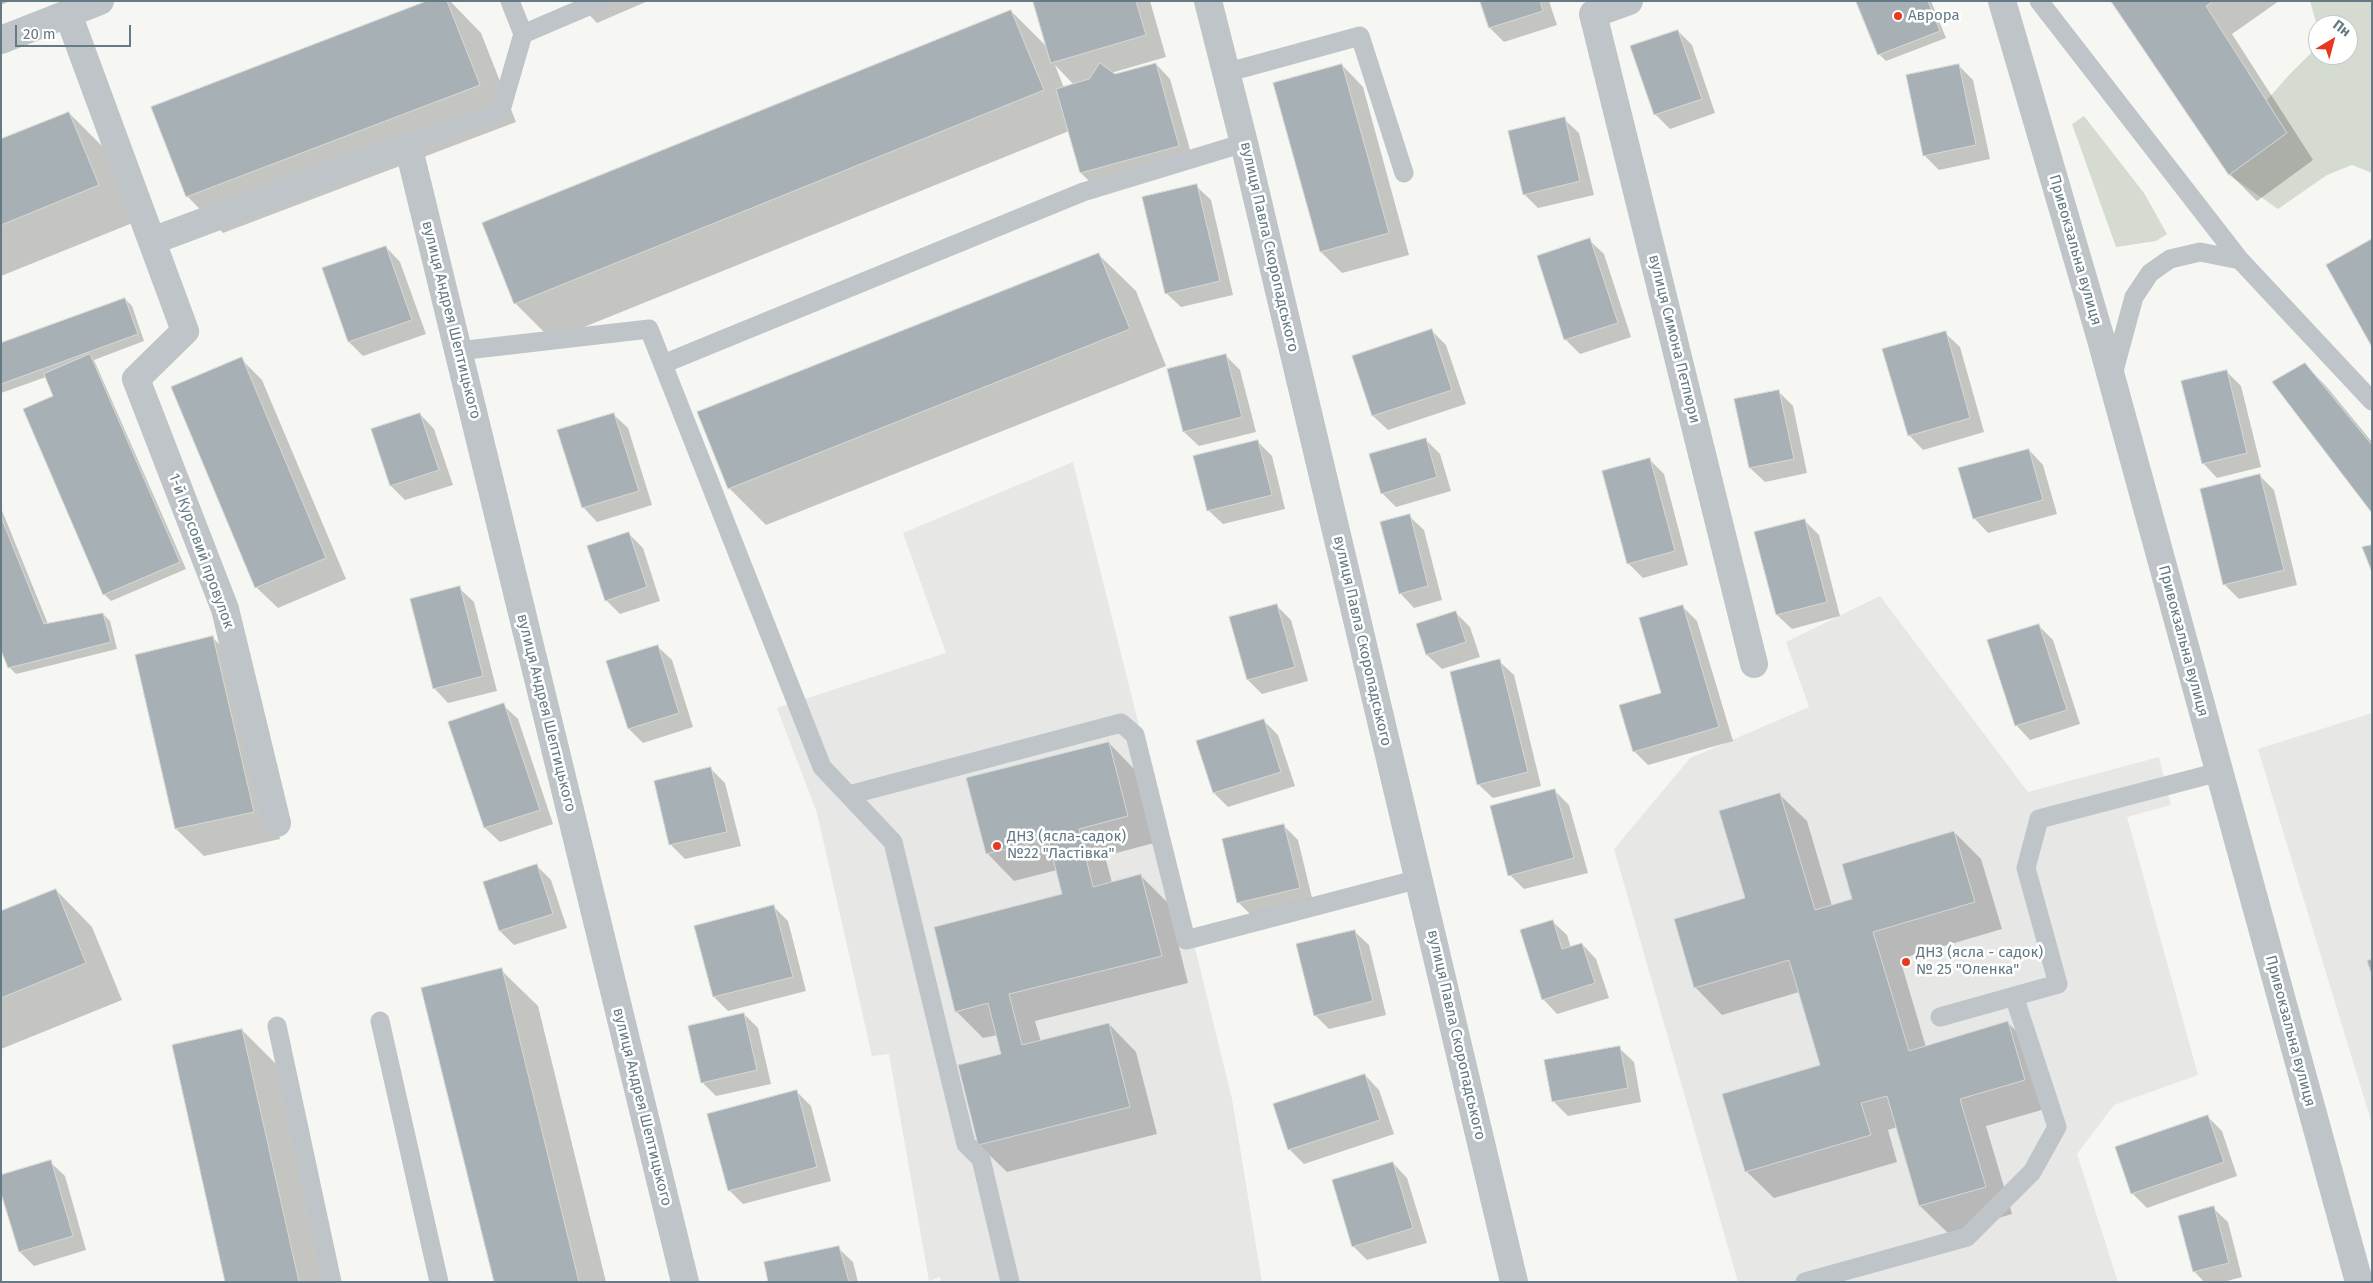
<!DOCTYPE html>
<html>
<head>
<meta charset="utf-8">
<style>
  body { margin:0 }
  #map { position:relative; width:2373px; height:1283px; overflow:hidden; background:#f6f6f2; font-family:"Fira Sans",sans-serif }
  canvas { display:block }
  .frame { position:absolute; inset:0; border:2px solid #647a84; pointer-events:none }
  .north { position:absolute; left:2308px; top:15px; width:50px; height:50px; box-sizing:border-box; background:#fff; border:1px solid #c1cace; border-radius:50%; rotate:37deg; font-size:14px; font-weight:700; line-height:20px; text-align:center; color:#647a84 }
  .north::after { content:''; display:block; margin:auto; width:18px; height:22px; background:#e83920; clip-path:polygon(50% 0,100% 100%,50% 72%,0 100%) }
  .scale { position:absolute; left:15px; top:25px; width:116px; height:22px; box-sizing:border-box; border:2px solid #647a84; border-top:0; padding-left:6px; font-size:15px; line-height:18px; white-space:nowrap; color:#647a84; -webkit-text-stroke:4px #fff; paint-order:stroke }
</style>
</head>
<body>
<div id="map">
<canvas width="2373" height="1283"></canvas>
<div class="frame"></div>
<div class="north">Пн</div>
<div class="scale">20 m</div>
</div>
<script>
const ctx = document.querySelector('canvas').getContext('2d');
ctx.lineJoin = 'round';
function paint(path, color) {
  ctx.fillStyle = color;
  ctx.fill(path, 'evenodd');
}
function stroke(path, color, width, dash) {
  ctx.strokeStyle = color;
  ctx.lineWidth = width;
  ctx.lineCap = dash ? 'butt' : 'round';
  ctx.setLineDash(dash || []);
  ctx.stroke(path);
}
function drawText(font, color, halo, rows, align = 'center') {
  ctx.font = font + ' "Fira Sans",sans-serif';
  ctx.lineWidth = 5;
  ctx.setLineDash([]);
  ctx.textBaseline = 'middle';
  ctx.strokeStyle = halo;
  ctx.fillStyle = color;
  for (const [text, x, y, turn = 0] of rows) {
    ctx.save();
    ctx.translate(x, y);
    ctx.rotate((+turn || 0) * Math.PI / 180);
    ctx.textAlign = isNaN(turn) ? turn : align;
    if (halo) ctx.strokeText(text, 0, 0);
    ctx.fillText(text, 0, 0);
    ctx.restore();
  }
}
const built = new Path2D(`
  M1073,462L1190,929L1377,880L1381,898L1195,948L1232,1099L1262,1282H941L940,1277L929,1281L889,1054L872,1056L817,813L777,708L946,653L903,533Z
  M1880,596L2028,792L2159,757L2171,805L2127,817L2198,1075L2114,1105L2077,1154L2118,1282H1738L1736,1275L1614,849L1690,758L1809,707L1786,642Z
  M2372,713V1124L2258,749Z`);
const green = new Path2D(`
  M2310,1H2372V173L2352,165L2327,175L2278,209L2229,175L2286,133L2267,100L2288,76L2311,53L2318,33V55H2348V25H2318V29Z
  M2084,116L2144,193L2167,234L2156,241L2116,247L2072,124Z`);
const shadow = new Path2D(`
  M1,1H10L1,5Z
  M431,1H450L481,33L516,122L223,233L187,196Z
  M576,1H648L597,23Z
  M1034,1H1150L1166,57L1111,73L1115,76L1156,64L1170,79L1193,160L1095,187L1081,173L1069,131L552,340L515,303L1011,11L1048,48ZM1055,65L1074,85L1064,88Z
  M1481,1H1549L1557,25L1504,42L1490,28Z
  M1858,1H1931L1946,38L1886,61L1879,54Z
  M2113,1H2279L2232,34L2313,160L2257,201L2230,174Z
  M1678,31L1692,45L1715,113L1670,129L1655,114Z
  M1342,65L1363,87L1409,255L1342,273L1321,252L1274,84Z
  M1958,65L1973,80L1990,159L1939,170L1925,156Z
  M69,113L106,150L135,222L1,276V140Z
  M1564,119L1579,133L1594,195L1538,208L1524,194Z
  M1196,186L1211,200L1233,295L1181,307L1166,293Z
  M1589,240L1604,254L1631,337L1580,354L1565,339Z
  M386,247L400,262L426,334L363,356L349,342Z
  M1099,255L1136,291L1166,366L766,525L729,488Z
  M125,299L132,306L144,341L94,360L186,569L111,601L104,594L55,396L46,377L1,393V344Z
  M1432,331L1446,345L1466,404L1388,430L1373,416L1354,357Z
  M1945,333L1960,347L1984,432L1923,450L1909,435Z
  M1226,356L1240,370L1256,432L1199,446L1184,432Z
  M241,359L262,380L346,579L278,608L256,587Z
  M2305,365L2326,386L2372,442V511Z
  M2226,371L2241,386L2261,467L2217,478L2203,463Z
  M1779,392L1793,406L1807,473L1765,482L1750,468Z
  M420,414L434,429L453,485L405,500L391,486L372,430Z
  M613,414L628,428L652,505L597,522L583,507Z
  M1425,439L1440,454L1451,491L1396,507L1382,493Z
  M1258,442L1272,456L1285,509L1223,524L1208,510Z
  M2029,450L2043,465L2057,514L1988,533L1974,518Z
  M1650,460L1664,474L1688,565L1643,578L1628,563Z
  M2260,476L2274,490L2297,585L2239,599L2224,584Z
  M1,508L48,624L103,614L110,621L117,649L16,674L9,667L1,646Z
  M1409,516L1424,530L1442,600L1414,608L1400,593Z
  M1804,520L1819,535L1840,616L1792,629L1777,615Z
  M629,534L643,548L660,601L620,614L606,600Z
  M459,588L474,602L497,691L448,703L434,688Z
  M1277,606L1291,620L1308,681L1262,694L1248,680Z
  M1683,607L1697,621L1733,741L1648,765L1634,751L1662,694Z
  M1455,612L1470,627L1480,657L1442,669L1427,655L1418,625Z
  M2038,625L2053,640L2080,724L2030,740L2016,725Z
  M213,638L240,665L280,839L204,856L176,829L137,656Z
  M657,646L672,660L693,727L643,743L629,729Z
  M1499,661L1514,675L1541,786L1493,798L1478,784Z
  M503,705L518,719L553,824L500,842L485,828Z
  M1264,721L1278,735L1295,786L1228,807L1214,793Z
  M1109,743L1136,771L1154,843L1105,856L1112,883L1141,876L1168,903L1188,983L1035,1021L1041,1042L1109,1024L1136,1052L1157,1134L1007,1172L979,1145L1003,1055L998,1035L983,1038L956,1011L1064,895L1057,870L1014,881L987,853Z
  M711,769L725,783L741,846L685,859L671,845Z
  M1555,791L1569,805L1588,873L1524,889L1510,875Z
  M1779,794L1807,821L1832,906L1854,900L1954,832L1981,859L2002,929L1900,959L1926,1047L2008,1023L2035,1050L2052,1107L1986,1126L2012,1214L1948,1233L1920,1206L1897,1127L1888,1130L1897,1162L1774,1198L1746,1171L1822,1066L1799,992L1722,1015L1695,987L1747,899Z
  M1284,826L1298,840L1313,902L1253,917L1238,902Z
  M537,866L551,880L567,928L514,945L500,931Z
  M56,890L92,927L122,1000L1,1049V912Z
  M774,907L788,921L806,991L728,1011L714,997L696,927Z
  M1552,921L1567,935L1571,948L1582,944L1596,959L1609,998L1557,1014L1543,999Z
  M1354,931L1369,945L1386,1015L1329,1029L1315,1015Z
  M501,970L538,1006L606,1282H495Z
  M744,1014L758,1028L771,1084L716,1096L702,1082Z
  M242,1030L279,1067L326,1282H226Z
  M1619,1048L1634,1062L1641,1102L1568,1116L1553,1101Z
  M1365,1075L1379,1090L1394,1134L1304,1164L1289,1149Z
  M796,1091L811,1106L831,1181L743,1204L729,1190Z
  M2207,1116L2222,1131L2237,1176L2147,1208L2132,1193Z
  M50,1162L65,1176L86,1250L34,1266L20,1252Z
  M1393,1163L1407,1178L1427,1243L1367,1260L1353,1246Z
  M2213,1208L2228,1222L2242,1277L2223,1282H2204L2194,1271Z
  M838,1248L853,1262L858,1282H769Z`);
const building = new Path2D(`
  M427,1H447L480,85L186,197L151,107Z
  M1033,1H1136L1146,35L1051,63Z
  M1480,1H1540L1543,11L1489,28Z
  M1856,1H1928L1940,31L1878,55Z
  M2111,1H2213L2206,6L2287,133L2229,175Z
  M1011,10L1044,90L514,304L482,223Z
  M1678,30L1702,99L1654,115L1630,46Z
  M1100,63L1115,74L1156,63L1179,146L1080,173L1056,89L1089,79Z
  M1342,64L1389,233L1320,252L1273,83Z
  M1959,64L1976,145L1923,156L1906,75Z
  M69,112L99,185L1,225V139Z
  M1565,117L1580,181L1523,195L1508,131Z
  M1197,184L1220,281L1165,294L1142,197Z
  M1590,238L1618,323L1564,340L1537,256Z
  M2372,239V347L2326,265Z
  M386,246L412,320L348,342L322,268Z
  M1099,253L1130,329L728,489L697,412Z
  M125,298L138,334L1,384V343Z
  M1432,329L1452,390L1372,416L1352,356Z
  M1946,331L1970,418L1908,436L1882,349Z
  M90,354L180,562L103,595L23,409L53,396L44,374Z
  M1226,354L1242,417L1183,432L1167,369Z
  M242,357L326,558L255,588L171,387Z
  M2305,363L2372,445V513L2272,382Z
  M2227,370L2247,453L2202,464L2181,381Z
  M1779,390L1794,459L1749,468L1734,399Z
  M420,413L439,470L390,486L371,429Z
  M614,413L639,491L582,508L557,430Z
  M1426,438L1437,477L1381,494L1369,454Z
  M1258,440L1272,495L1207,511L1193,456Z
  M2029,449L2043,500L1973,519L1958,468Z
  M1650,458L1675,551L1627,564L1602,471Z
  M2260,474L2284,570L2223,585L2200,489Z
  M1410,514L1428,586L1399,594L1380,522Z
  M1,517L44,624L103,613L111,642L8,668L1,650Z
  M1805,519L1827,602L1776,615L1754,532Z
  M629,532L647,587L605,601L587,546Z
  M2372,545V572L2362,547Z
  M460,586L483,676L433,689L410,599Z
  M1277,604L1295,667L1247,680L1229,617Z
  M1683,605L1719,727L1633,752L1619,705L1661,693L1639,618Z
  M1456,611L1466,642L1426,655L1416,624Z
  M2039,624L2067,710L2015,726L1987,640Z
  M213,636L254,812L175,829L135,655Z
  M658,645L679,713L628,729L606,661Z
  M1500,659L1528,772L1477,785L1450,672Z
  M504,703L540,810L484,828L448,722Z
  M1264,719L1281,772L1213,793L1196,741Z
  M1109,742L1128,816L1079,829L1093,887L1141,874L1162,956L1009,994L1022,1045L1109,1023L1130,1107L978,1145L958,1065L1001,1054L988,1003L955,1012L934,927L1062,894L1048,839L986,854L966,778Z
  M711,767L727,832L669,845L654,781Z
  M1555,789L1574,858L1508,876L1490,806Z
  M1780,793L1815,910L1852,899L1842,864L1954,831L1975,902L1873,932L1909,1051L2008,1021L2025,1080L1960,1099L1986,1187L1919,1206L1887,1096L1861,1103L1871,1135L1745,1172L1722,1094L1820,1065L1789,960L1694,988L1674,919L1745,898L1719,811Z
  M1284,824L1300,888L1237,903L1222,839Z
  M537,864L553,914L499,931L483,882Z
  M56,889L86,963L1,998V911Z
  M774,905L793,977L713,997L694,926Z
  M1553,920L1562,949L1582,943L1595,983L1542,1000L1520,930Z
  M1355,930L1373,1001L1314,1016L1296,944Z
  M2372,959V975L2367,961Z
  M502,968L579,1282H494L421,988Z
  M744,1013L757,1070L701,1083L688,1026Z
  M242,1029L299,1282H225L172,1045Z
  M1620,1046L1628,1088L1552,1102L1544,1060Z
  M1365,1074L1380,1120L1288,1150L1273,1104Z
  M797,1090L817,1167L728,1191L707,1114Z
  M2208,1115L2224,1162L2131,1194L2115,1147Z
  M51,1160L73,1236L19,1252L1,1193V1175Z
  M1393,1162L1413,1228L1352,1247L1332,1180Z
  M2214,1206L2229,1263L2193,1272L2178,1216Z
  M839,1246L849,1282H768L764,1262Z`);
const service = new Path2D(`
  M510,1L523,34L600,1
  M2039,1L2240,260
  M1225,73L1360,36L1404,173
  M408,145L501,110L523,34
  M458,351L649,329L822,767L893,842L966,1144L981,1159L1010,1282
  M663,364L1083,192L1244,143
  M2112,378L2134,297L2150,273L2170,259L2200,252L2240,260L2372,401
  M849,795L1121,723L1135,735L1186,940L1419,879
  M1940,1017L2058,984L2026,868L2039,819L2219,772
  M380,1021L439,1282
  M277,1026L332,1282
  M1805,1282L1967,1237L2032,1172L2057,1127L2014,996`);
const minor = new Path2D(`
  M1629,1L1593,14L1754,664
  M68,14L185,331L136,379L225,609L277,823
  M152,241L408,145L685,1282`);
const tertiary = new Path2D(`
  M1208,1L1244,143L1514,1282
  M2002,1L2100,336L2359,1282
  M1,40L100,1`);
const markers = [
  [1898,16,5,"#e83920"],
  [997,846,5,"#e83920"],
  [1906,962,5,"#e83920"]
];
const poiNames = [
  ["Аврора",1908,16],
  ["ДНЗ (ясла-садок)",1007,837],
  ["№22 \"Ластівка\"",1007,854],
  ["ДНЗ (ясла - садок)",1916,953],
  ["№ 25 \"Оленка\"",1916,970]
];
const streetNames = [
  ["вулиця Павла Скоропадського",1269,247,77],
  ["Привокзальна вулиця",2075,250,74],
  ["вулиця Андрея Шептицького",451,320,76],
  ["вулиця Симона Петлюри",1674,339,76],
  ["1-й Курсовий провулок",201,551,70],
  ["вулиця Павла Скоропадського",1362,641,77],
  ["Привокзальна вулиця",2183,641,75],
  ["вулиця Андрея Шептицького",546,713,76],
  ["Привокзальна вулиця",2290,1031,75],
  ["вулиця Павла Скоропадського",1456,1035,77],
  ["вулиця Андрея Шептицького",642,1107,76]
];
paint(built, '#e7e7e6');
paint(green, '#d6dbd1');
paint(shadow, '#0003');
paint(building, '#a7b1b5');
stroke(building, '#d7d7d5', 1);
stroke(service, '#bec4c7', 19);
stroke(minor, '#bec4c7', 28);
stroke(tertiary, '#bec4c7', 28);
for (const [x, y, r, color] of markers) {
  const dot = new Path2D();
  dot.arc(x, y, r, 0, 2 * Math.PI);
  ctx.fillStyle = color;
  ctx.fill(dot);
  stroke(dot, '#fff', 2);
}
drawText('15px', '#647a84', '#fff', poiNames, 'left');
drawText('15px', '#647a84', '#fff', streetNames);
</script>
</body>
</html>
